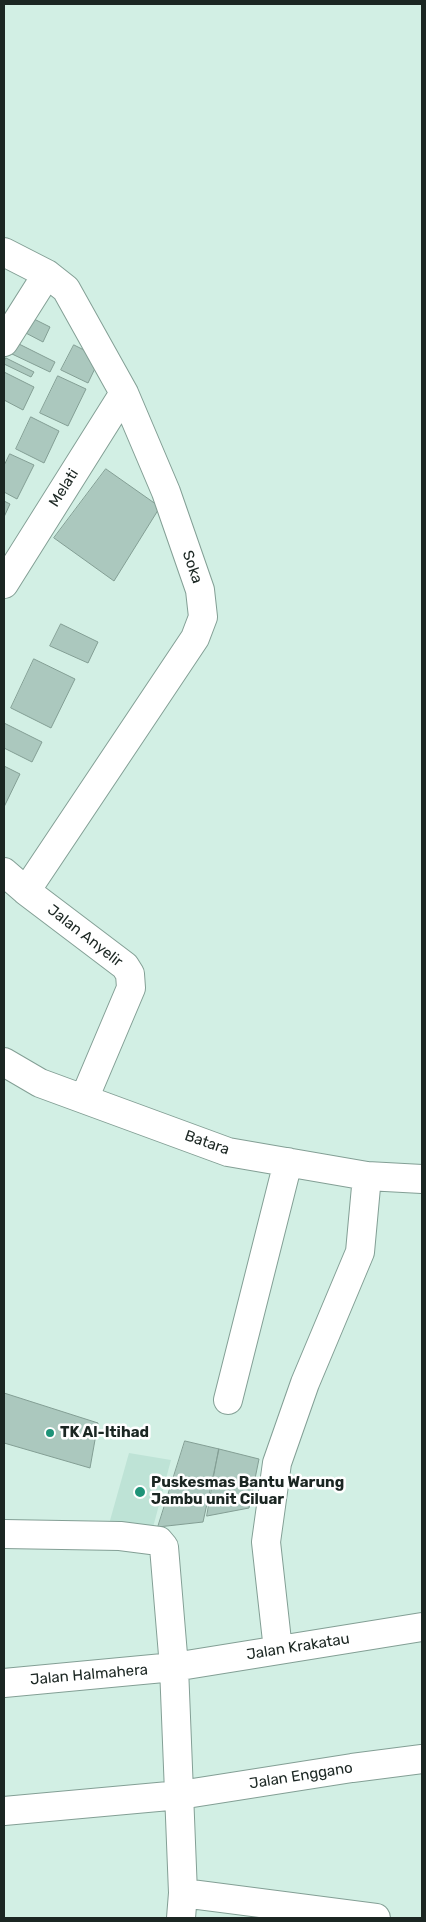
<!DOCTYPE html>
<html>
<head>
<meta charset="utf-8">
<style>
  body { margin:0 }
  #map { position:relative; width:426px; height:1922px; overflow:hidden; background:#d2efe4; font-family:Rubik,sans-serif }
  canvas { display:block }
  .frame { position:absolute; inset:0; border:5px solid #1b2622; pointer-events:none }
</style>
</head>
<body>
<div id="map">
<canvas width="426" height="1922"></canvas>
<div class="frame"></div>
</div>
<script>
const ctx = document.querySelector('canvas').getContext('2d');
ctx.lineJoin = 'round';
function paint(path, color) {
  ctx.fillStyle = color;
  ctx.fill(path, 'evenodd');
}
function stroke(path, color, width, dash) {
  ctx.strokeStyle = color;
  ctx.lineWidth = width;
  ctx.lineCap = dash ? 'butt' : 'round';
  ctx.setLineDash(dash || []);
  ctx.stroke(path);
}
function drawText(font, color, halo, rows, align = 'center') {
  ctx.font = font + ' Rubik,sans-serif';
  ctx.lineWidth = 5;
  ctx.setLineDash([]);
  ctx.textBaseline = 'middle';
  ctx.strokeStyle = halo;
  ctx.fillStyle = color;
  for (const [text, x, y, turn = 0] of rows) {
    ctx.save();
    ctx.translate(x, y);
    ctx.rotate((+turn || 0) * Math.PI / 180);
    ctx.textAlign = isNaN(turn) ? turn : align;
    if (halo) ctx.strokeText(text, 0, 0);
    ctx.fillText(text, 0, 0);
    ctx.restore();
  }
}
const built = new Path2D(`
  M129,1453L171,1460L152,1531L109,1524Z`);
const building = new Path2D(`
  M30,317L50,327L43,342L22,331Z
  M17,343L55,362L50,372L12,354Z
  M74,345L100,358L88,383L61,370Z
  M6,358L34,372L31,377L4,364Z
  M4,372L34,387L23,410L4,400Z
  M58,376L86,389L68,426L40,413Z
  M31,417L59,431L44,463L16,449Z
  M10,454L34,465L17,499L4,492V466Z
  M106,469L160,507L114,581L54,538Z
  M4,501L10,504L4,517Z
  M61,624L98,642L88,663L50,646Z
  M34,659L75,679L51,728L11,708Z
  M4,723L42,742L32,762L4,748Z
  M4,766L20,774L4,807Z
  M4,1393L98,1423L90,1468L4,1443Z
  M185,1441L219,1449L203,1522L158,1527Z
  M219,1449L259,1459L249,1508L207,1516Z`);
const street = new Path2D(`
  M4,252L47,274L66,289L124,393L166,492L200,590L203,617L195,638L26,891
  M4,342L47,274
  M4,584L124,393
  M4,872L26,891L125,966L130,974L131,988L84,1099
  M4,1062L40,1083L228,1152L367,1176L422,1179
  M228,1400L288,1162
  M4,1534L120,1536L159,1541L164,1547L174,1667L183,1893L181,1918
  M278,1650L266,1542L277,1463L305,1383L360,1252L367,1176
  M4,1683L174,1667L422,1627
  M4,1811L180,1795L352,1768L422,1759
  M183,1893L376,1918`);
const markers = [
  [50,1433,5,"#1e9378"],
  [140,1492,6,"#1e9378"]
];
const streetNames = [
  ["Melati",64,488,-58],
  ["Soka",192,567,71],
  ["Jalan Anyelir",85,936,38],
  ["Batara",207,1143,19],
  ["Jalan Krakatau",298,1647,-9],
  ["Jalan Halmahera",89,1675,-5],
  ["Jalan Enggano",301,1776,-9]
];
const poiNames = [
  ["TK Al-Itihad",60,1433],
  ["Puskesmas Bantu Warung",151,1483],
  ["Jambu unit Ciluar",151,1500]
];
paint(built, '#bee3d6');
paint(building, '#abc8be');
stroke(building, '#839e94', 1);
stroke(street, '#839f95', 30);
stroke(street, '#fff', 28);
for (const [x, y, r, color] of markers) {
  const dot = new Path2D();
  dot.arc(x, y, r, 0, 2 * Math.PI);
  ctx.fillStyle = color;
  ctx.fill(dot);
  stroke(dot, '#fff', 2);
}
drawText('15px', '#1b2622', '#fff', streetNames);
drawText('bold 15px', '#1b2622', '#fff', poiNames, 'left');
</script>
</body>
</html>
